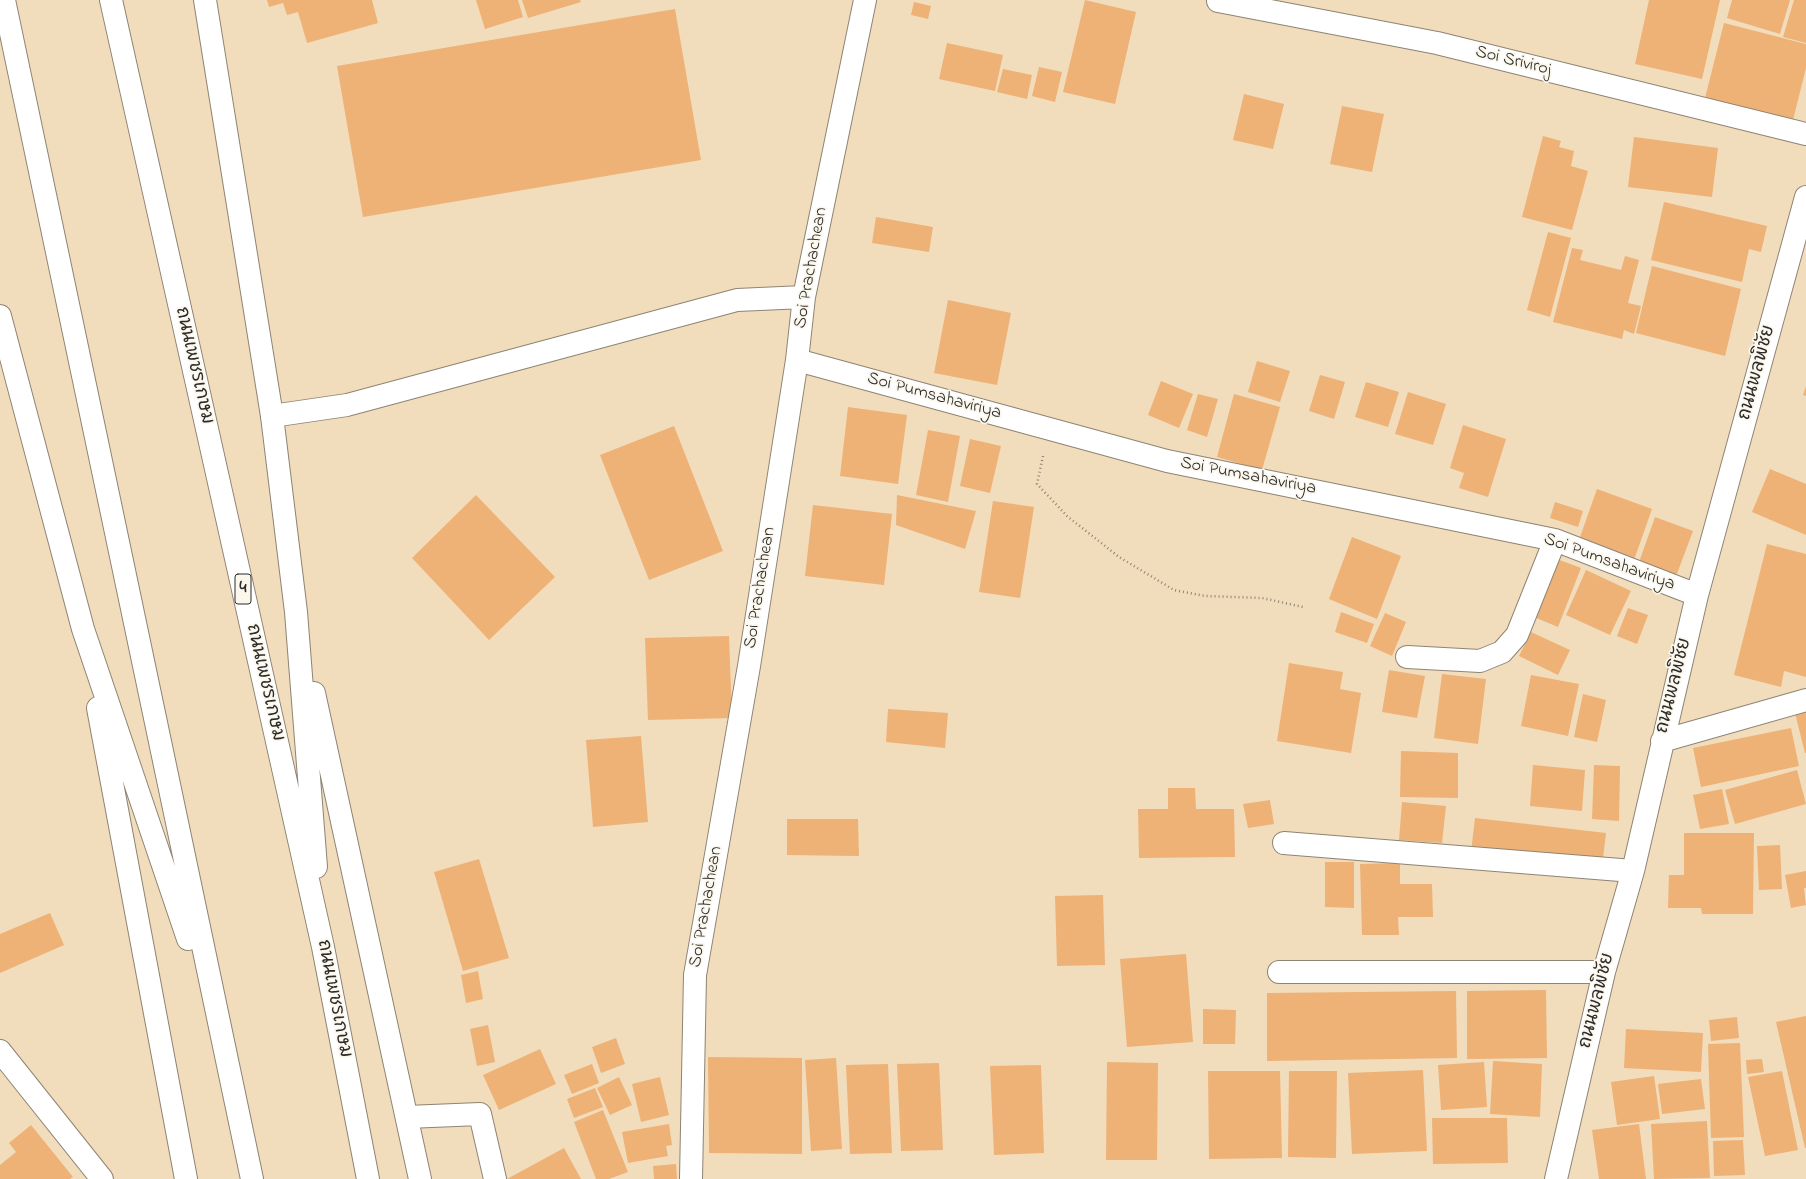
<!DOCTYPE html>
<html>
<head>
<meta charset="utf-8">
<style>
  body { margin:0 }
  canvas { display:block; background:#f1dcbc }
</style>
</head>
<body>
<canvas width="1806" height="1179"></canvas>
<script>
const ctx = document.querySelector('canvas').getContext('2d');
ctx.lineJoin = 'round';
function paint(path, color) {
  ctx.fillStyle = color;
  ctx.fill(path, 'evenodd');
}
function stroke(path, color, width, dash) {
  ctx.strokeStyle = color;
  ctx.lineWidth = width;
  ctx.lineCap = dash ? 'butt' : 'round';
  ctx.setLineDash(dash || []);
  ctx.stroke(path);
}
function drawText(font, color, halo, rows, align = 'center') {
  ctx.font = font + ' "Indie Flower","Playpen Sans Thai",sans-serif';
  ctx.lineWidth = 3.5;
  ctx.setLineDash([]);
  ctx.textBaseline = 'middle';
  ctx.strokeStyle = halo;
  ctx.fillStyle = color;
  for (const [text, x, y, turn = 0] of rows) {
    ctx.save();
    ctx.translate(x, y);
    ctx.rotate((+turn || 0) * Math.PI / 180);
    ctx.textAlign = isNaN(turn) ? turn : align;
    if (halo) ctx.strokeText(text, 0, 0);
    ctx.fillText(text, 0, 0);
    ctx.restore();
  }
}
const building = new Path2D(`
  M267,0H372L378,23L307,43L298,12L287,15L283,3L269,7Z
  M476,0H518L523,17L485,29Z
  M522,0H580L581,2L528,18Z
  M1085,0L1136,12L1115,104L1063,92Z
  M1649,0H1720L1702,79L1635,64Z
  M1732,0H1790L1780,34L1727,18Z
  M1794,0H1806V43L1783,37Z
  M914,2L931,6L928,19L911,15Z
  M675,9L701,160L363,217L337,66Z
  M1724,23L1806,44V68L1793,120L1705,98Z
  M947,43L1003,55L995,91L939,79Z
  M1039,67L1062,72L1055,102L1032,96Z
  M1003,69L1032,75L1027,99L997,92Z
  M1244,94L1284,104L1273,149L1233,140Z
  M1342,106L1384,114L1372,172L1330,164Z
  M1543,136L1561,141L1559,147L1574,151L1571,166L1588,171L1572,230L1522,217Z
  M1634,137L1718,148L1712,197L1628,187Z
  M1664,202L1767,226L1761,252L1749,249L1742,282L1651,260Z
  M876,217L933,227L929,252L872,243Z
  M1548,232L1571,238L1550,317L1527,310Z
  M1572,248L1583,250L1580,260L1621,270L1625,256L1639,260L1628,303L1641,306L1634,334L1624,330L1622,339L1553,322Z
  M1652,266L1741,289L1725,356L1636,333Z
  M948,300L1011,313L997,385L934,373Z
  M1257,361L1290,371L1280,402L1248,392Z
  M1320,375L1345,382L1334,419L1309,411Z
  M1161,381L1193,394L1179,428L1148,415Z
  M1366,382L1399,392L1388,427L1355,417Z
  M1806,386V396L1803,395Z
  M1408,392L1446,404L1433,445L1395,434Z
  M1198,394L1218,399L1207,437L1187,430Z
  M1234,394L1280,407L1262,470L1217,457Z
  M848,407L907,415L898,484L840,476Z
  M1463,425L1506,439L1488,497L1459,488L1464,473L1450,468Z
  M674,426L723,551L649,580L600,455Z
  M928,430L960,436L948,502L916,495Z
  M970,439L1001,446L990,493L960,486Z
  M1770,469L1806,484V535L1752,512Z
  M1597,489L1652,509L1634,560L1579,540Z
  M476,495L555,577L489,640L412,558Z
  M897,495L976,511L965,549L896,525Z
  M993,501L1034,507L1020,598L979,592Z
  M1555,502L1583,511L1578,527L1550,518Z
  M813,505L892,514L884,585L805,576Z
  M1655,517L1693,531L1675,579L1638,565Z
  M1352,537L1401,556L1377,619L1329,599Z
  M1767,544L1806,554V677L1784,671L1781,687L1734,675Z
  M1557,559L1581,568L1558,627L1534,617Z
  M1586,570L1631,591L1610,635L1566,615Z
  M1628,608L1648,615L1637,644L1617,636Z
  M1341,612L1374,624L1367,643L1335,632Z
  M1385,613L1406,622L1392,656L1370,646Z
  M1531,632L1570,650L1558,675L1519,656Z
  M729,636L732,718L648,720L645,638Z
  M1289,663L1343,672L1340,689L1361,693L1351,753L1277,741Z
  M1389,670L1425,676L1417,718L1382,712Z
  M1442,674L1486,679L1478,744L1434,738Z
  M1531,675L1579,684L1568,736L1521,726Z
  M1583,694L1606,700L1597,742L1574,737Z
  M888,709L948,713L945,748L886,742Z
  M1806,710V753H1805L1795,713Z
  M1791,728L1799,766L1701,787L1693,748Z
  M641,736L648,822L593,827L586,740Z
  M1401,751L1458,753V798L1400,797Z
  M1533,765L1585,770L1582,811L1530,806Z
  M1594,765L1620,766L1619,821L1592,819Z
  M1797,770L1806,804L1735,824L1725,790Z
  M1168,788H1195L1196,809H1234L1235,857L1139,858L1138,809H1168Z
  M1722,789L1729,824L1700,829L1693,795Z
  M1270,800L1274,824L1248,828L1243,804Z
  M1402,802L1446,806L1442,843L1399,840Z
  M1475,818L1606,833L1602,867L1471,852Z
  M787,819H858L859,856L787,855Z
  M1684,833H1754L1753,914H1702L1701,908H1668L1669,875H1684Z
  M1780,845L1782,889L1759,890L1757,846Z
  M479,859L509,958L463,971L434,872Z
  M1325,862H1354V908L1325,907Z
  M1400,863V884H1432L1433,917H1398L1399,935H1362L1360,864Z
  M1806,871V888H1804L1806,905L1791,908L1785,875Z
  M1103,895L1105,965L1057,966L1055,896Z
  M50,913L64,945L0,973V934Z
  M1186,954L1193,1042L1127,1047L1120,959Z
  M478,971L483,999L466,1003L461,975Z
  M1546,990L1547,1058L1467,1059V991Z
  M1456,991L1457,1058L1267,1061V993Z
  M1203,1009L1236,1010L1235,1044H1203Z
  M1806,1016V1148H1805L1776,1022Z
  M1737,1017L1739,1038L1711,1041L1709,1020Z
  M488,1025L495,1062L477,1066L470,1029Z
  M1626,1029L1703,1033L1701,1072L1624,1068Z
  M616,1038L625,1064L601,1073L592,1047Z
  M1740,1043L1744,1137L1711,1138L1708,1044Z
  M540,1049L556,1084L499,1110L483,1075Z
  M708,1057L802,1058V1154L709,1153Z
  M836,1058L842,1149L811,1151L805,1060Z
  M1762,1059L1764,1072L1747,1074L1746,1060Z
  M1493,1061L1542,1064L1540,1117L1490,1114Z
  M1107,1062L1158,1063L1157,1160H1106Z
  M1484,1062L1487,1107L1441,1110L1438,1065Z
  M939,1063L943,1150L901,1151L897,1064Z
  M592,1064L599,1083L572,1094L564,1075Z
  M888,1064L892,1153L850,1154L846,1065Z
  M1041,1065L1044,1153L994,1155L990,1066Z
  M1423,1070L1427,1151L1352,1154L1348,1073Z
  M1208,1071H1280L1282,1158L1209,1159Z
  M1289,1071H1337L1336,1158L1288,1157Z
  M1782,1071L1798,1150L1765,1156L1748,1077Z
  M1654,1076L1660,1119L1617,1125L1611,1082Z
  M619,1077L632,1105L610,1115L597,1088Z
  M660,1077L669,1115L641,1122L632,1084Z
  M1701,1079L1705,1109L1662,1114L1658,1084Z
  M595,1088L603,1107L574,1118L567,1099Z
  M603,1110L628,1172L609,1179H596L574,1122Z
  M1432,1118H1507L1508,1163L1433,1164Z
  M1707,1121L1710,1178L1654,1179L1651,1124Z
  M669,1124L672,1145L666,1146L668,1156L628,1163L622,1132Z
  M1639,1124L1646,1179H1599L1592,1130Z
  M31,1125L73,1177L70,1179H0V1165L16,1152L9,1143Z
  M1743,1140L1745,1175L1714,1176L1713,1141Z
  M564,1148L581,1179H507Z
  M676,1164L677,1179H654L653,1166Z`);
const path = new Path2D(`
  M1043,456L1037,484L1067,516L1119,557L1174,590L1205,596L1262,598L1303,607`);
const minor = new Path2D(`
  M1218,1L1437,43L1806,134
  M797,360L1167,461L1555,540L1697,595
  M272,416L347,405L737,300L804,297
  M1407,657L1480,661L1502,652L1517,635L1555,540
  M1662,741L1806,700
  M1284,843L1633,871
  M1279,972H1604
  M0,1051L102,1179
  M407,1117L480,1114L495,1179
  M691,1179L695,975L749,666L797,360L804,297L865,0
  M1556,1179L1604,972L1633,871L1697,595L1806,197`);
const highway = new Path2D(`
  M4,0L252,1179
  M111,0L323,947L368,1179
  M205,0L272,416L296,612L316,867
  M0,316L83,629L188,939
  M314,693L420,1179
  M98,708L186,1179`);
const shields = [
  [243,589,16]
];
const shieldNames = [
  ["4",243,589]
];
const streetNames = [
  ["Soi Sriviroj",1513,62,14],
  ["Soi Prachachean",812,268,-80],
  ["ถนนเพชรเกษม",193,366,77],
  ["ถนนพลพิชัย",1758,373,-75],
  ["Soi Pumsahaviriya",934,397,15],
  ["Soi Pumsahaviriya",1248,477,11],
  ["Soi Pumsahaviriya",1609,563,20],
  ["Soi Prachachean",761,588,-81],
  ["ถนนเพชรเกษม",264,683,77],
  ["ถนนพลพิชัย",1675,686,-76],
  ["Soi Prachachean",707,907,-80],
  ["ถนนเพชรเกษม",333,999,79],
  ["ถนนพลพิชัย",1598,1001,-76]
];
paint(building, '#eeb277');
stroke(minor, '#8e8474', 24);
stroke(highway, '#8e8474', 24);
stroke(path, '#8e8474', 2.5, [1, 3]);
stroke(minor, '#fff', 22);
stroke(highway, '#fff', 22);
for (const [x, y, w] of shields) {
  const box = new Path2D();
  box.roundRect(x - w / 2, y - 15, w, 30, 3);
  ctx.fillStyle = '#fbf7ec';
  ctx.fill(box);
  stroke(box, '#2b2b2b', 1);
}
drawText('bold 17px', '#2b2b2b', null, shieldNames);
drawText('18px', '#2b2b2b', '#fbf7ec', streetNames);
</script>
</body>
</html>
